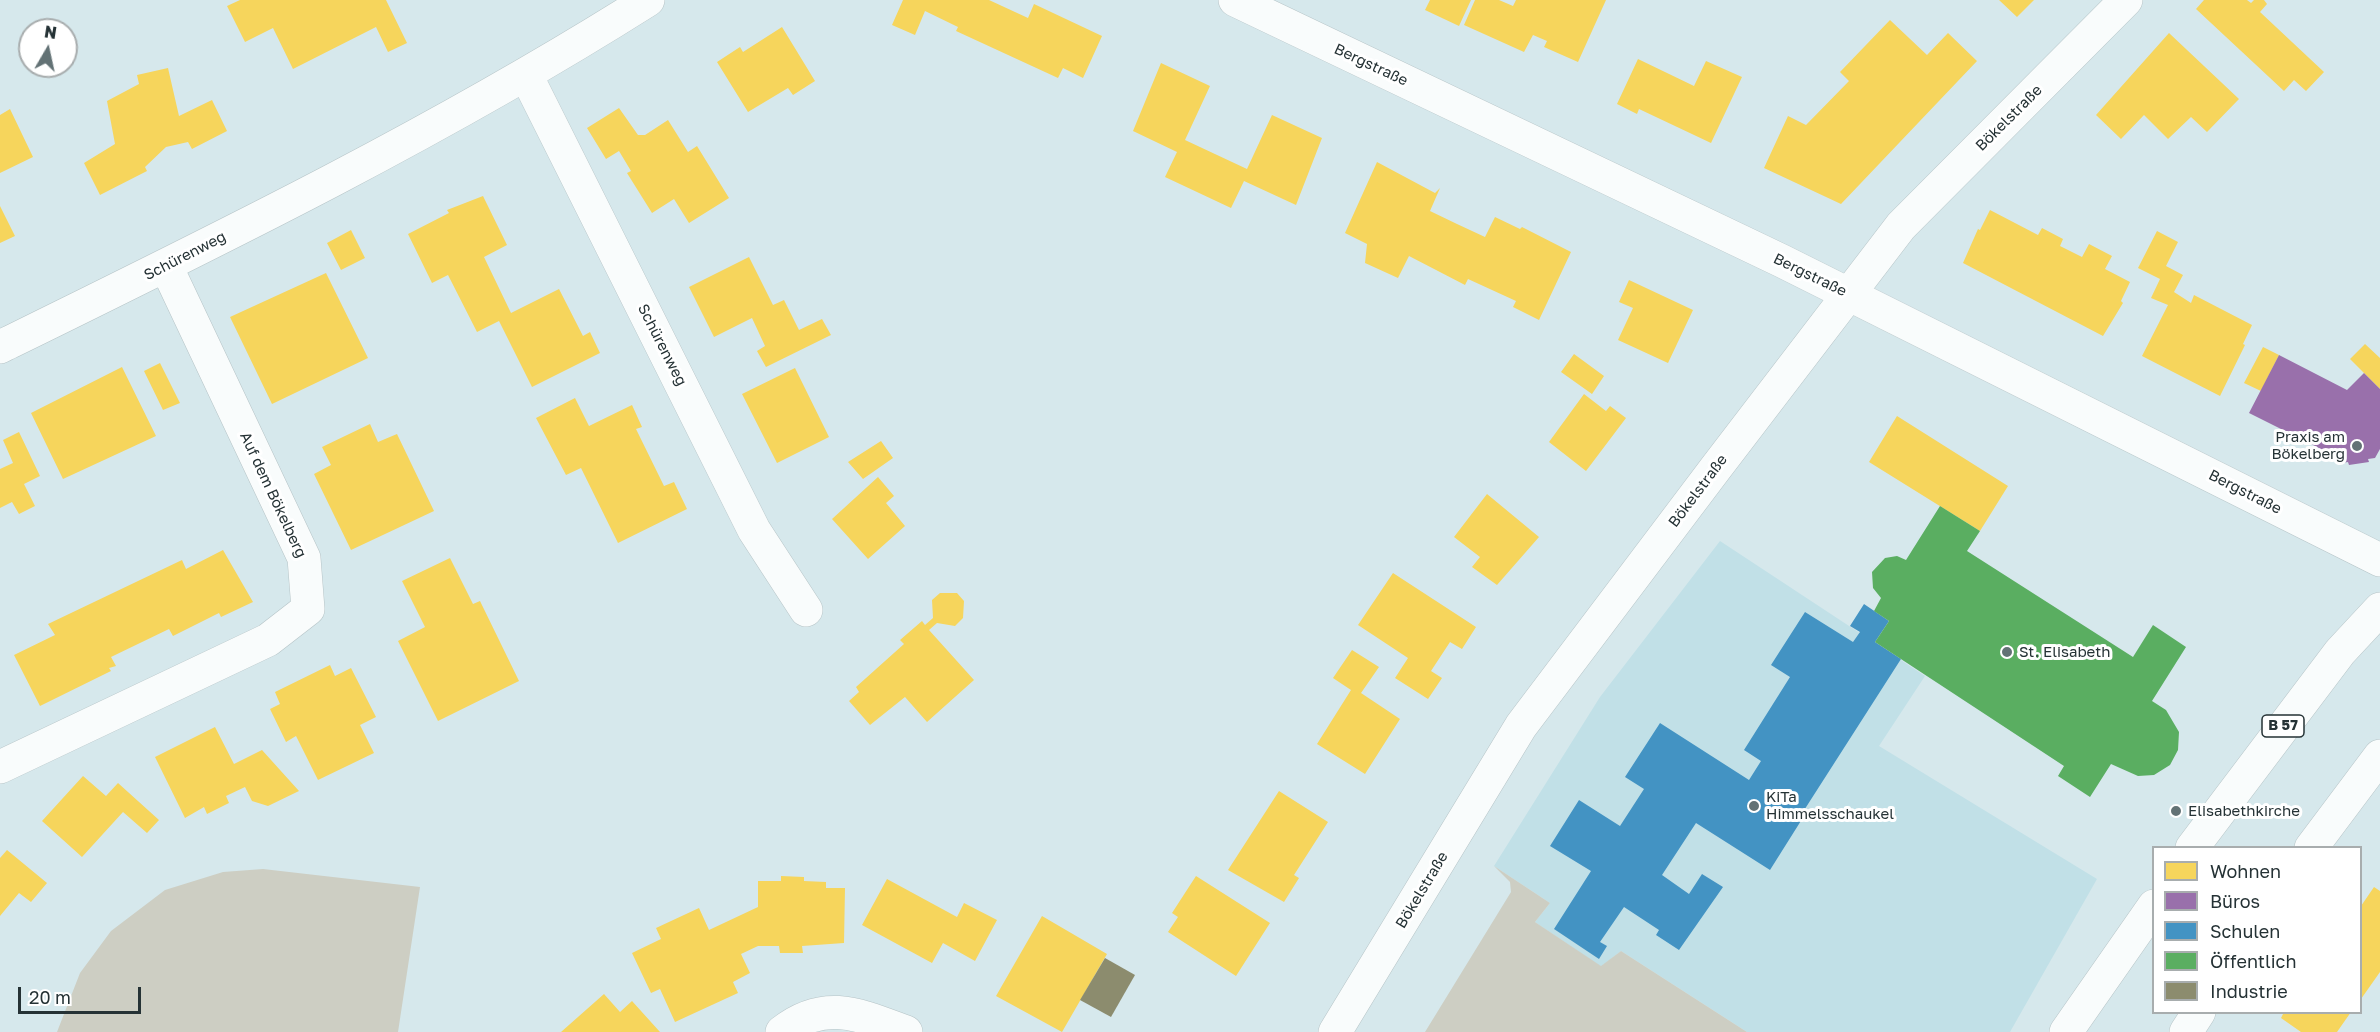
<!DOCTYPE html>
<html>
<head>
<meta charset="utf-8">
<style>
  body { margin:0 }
  #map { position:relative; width:2380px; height:1032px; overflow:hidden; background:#d6e8ec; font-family:"Golos Text",sans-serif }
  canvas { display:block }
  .legend { position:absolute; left:2152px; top:846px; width:210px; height:168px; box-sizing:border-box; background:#fff; border:2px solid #a8adae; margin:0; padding:8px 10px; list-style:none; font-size:18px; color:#253235 }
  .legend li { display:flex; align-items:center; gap:12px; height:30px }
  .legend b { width:30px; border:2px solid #a8adae }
  .north { position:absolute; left:18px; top:18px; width:60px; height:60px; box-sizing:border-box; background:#fff; border:2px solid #a8adae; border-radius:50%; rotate:9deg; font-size:16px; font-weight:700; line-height:24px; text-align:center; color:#253235 }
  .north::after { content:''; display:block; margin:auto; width:21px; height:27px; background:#637275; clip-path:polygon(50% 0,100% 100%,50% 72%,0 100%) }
  .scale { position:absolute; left:18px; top:987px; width:123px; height:27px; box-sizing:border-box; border:3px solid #253235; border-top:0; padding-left:8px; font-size:18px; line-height:21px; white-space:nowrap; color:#253235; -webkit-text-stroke:4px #fff; paint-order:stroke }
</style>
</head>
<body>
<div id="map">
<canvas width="2380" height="1032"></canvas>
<ul class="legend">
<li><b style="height:16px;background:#f6d55c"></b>Wohnen</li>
<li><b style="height:16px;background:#9970ab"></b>Büros</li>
<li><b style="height:16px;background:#4393c3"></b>Schulen</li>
<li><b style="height:16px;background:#5aae61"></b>Öffentlich</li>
<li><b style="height:16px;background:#8c8c6e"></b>Industrie</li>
</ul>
<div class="north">N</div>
<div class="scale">20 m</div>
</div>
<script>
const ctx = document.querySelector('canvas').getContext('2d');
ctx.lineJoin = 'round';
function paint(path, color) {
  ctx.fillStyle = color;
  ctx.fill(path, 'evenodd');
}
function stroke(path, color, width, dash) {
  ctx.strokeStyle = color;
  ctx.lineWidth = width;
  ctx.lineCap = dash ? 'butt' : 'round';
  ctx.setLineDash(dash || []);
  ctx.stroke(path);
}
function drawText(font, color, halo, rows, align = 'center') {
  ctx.font = font + ' "Golos Text",sans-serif';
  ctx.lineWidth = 6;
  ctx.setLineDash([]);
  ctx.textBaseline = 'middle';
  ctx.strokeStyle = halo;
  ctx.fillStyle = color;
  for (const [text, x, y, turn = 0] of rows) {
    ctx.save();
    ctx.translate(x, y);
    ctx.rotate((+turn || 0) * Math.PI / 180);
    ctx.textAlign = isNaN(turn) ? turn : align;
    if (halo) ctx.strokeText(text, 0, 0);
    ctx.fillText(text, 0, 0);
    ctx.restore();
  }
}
const built = new Path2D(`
  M1720,541L1925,676L1879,746L2097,879L2010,1032H1747L1621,951L1601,967L1535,922L1550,903L1494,866L1600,697Z`);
const green = new Path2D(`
  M1494,866L1550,903L1535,922L1601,966L1621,951L1747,1032H1425L1511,892L1510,882Z
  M263,869L420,887L398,1032H57L80,973L111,931L165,890L223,872Z`);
const homes = new Path2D(`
  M240,0H386L407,43L388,52L376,27L293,69L273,28L245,42L227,6Z
  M903,0H989L1028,18L1034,4L1102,36L1083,78L1063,68L1058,78L956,31L958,27L925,11L915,35L892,25Z
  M1430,0H1471L1459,26L1425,10Z
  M1475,0H1499L1513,6L1516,0H1606L1578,62L1544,47L1547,41L1533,35L1524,52L1464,25Z
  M1999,0H2034L2017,17Z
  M2204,0H2247L2251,3L2254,0H2264L2267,4L2260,12L2324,72L2306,91L2294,80L2284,91L2196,9Z
  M1890,20L1927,55L1948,33L1977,61L1841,204L1764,168L1788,116L1806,125L1849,81L1840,72Z
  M782,27L815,81L793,95L788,88L748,112L717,62L740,47L743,52Z
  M2169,33L2239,99L2207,132L2191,117L2168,139L2144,115L2121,139L2096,115Z
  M1638,59L1694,86L1706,61L1742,77L1711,143L1639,109L1637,114L1617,104Z
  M1161,63L1210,86L1185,140L1247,169L1272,115L1322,138L1296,205L1244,181L1231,208L1165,177L1177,152L1133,131Z
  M168,68L179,116L212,100L227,131L192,149L188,142L166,147L145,167L147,171L100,195L84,163L115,144L107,101L139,84L137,75Z
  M619,108L638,135H645L668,120L688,152L697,146L729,198L689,223L674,199L652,213L627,173L631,171L619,151L606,159L587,128Z
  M10,109L33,157L0,173V115Z
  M1377,162L1435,193L1440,188L1430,211L1457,224L1485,237L1495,217L1520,229L1522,227L1571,252L1539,320L1513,307L1516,301L1468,279L1465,285L1409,256L1398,278L1365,263L1367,244L1345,233Z
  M483,196L507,245L484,257L511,313L559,289L583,336L590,332L600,353L532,387L499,321L477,332L448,275L432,283L408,234L449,213L447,210Z
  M0,206L15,236L0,243Z
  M1990,210L2038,235L2042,228L2063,239L2060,246L2082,257L2089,244L2112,256L2105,269L2130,282L2121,301L2123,303L2103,336L1963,263L1978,229L1980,230Z
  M351,230L365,258L341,270L327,243Z
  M2157,231L2178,242L2166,266L2183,275L2174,292L2191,303L2194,295L2252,325L2243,344L2245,345L2220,396L2142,356L2168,305L2151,298L2160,279L2138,268Z
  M749,257L773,305L784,300L799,330L822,319L831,335L766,367L757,351L765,346L752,318L714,337L689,287Z
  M326,273L368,358L272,404L230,317Z
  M1629,280L1693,310L1668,363L1618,340L1633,308L1619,302Z
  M2365,344L2380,358V389L2350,359Z
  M2263,347L2279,355L2261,391L2244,383Z
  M1574,354L1604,376L1592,394L1561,372Z
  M160,363L180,403L163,410L144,371Z
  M122,367L156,436L63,479L31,413Z
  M795,368L829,437L777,463L742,394Z
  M1584,394L1606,411L1610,406L1626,418L1586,471L1549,442Z
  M575,398L589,426L632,405L642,427L636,429L664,486L674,482L687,509L618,543L581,468L566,475L536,418Z
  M1897,416L2008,486L1980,531L1869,462Z
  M370,424L378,442L397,434L434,511L351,550L314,474L331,465L322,447Z
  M19,432L40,476L24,484L35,506L19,514L12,502L0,508V469L13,463L3,440Z
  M881,441L893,458L863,479L848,462Z
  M878,477L894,496L886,503L905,526L868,559L832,519Z
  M1487,494L1539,537L1497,585L1472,567L1480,557L1454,537Z
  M223,550L253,602L221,617L219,613L173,636L169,629L111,657L116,666L109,668L111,671L40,706L14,655L55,635L48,624L182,560L186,569Z
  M450,558L473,604L480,601L519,681L438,721L398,641L425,627L402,581Z
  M1393,573L1476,627L1462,649L1450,642L1431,671L1442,678L1428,699L1395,678L1408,658L1358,625Z
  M940,593H957L964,601L963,618L955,626L937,623L929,630L974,680L927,722L905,697L870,725L849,701L859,692L856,687L904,644L900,640L922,621L925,625L933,618L932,600Z
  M1352,650L1379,667L1361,693L1400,719L1365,774L1317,744L1351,690L1333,678Z
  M330,665L335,676L351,668L376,717L360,725L374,753L318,780L296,736L286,742L270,709L280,704L275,692Z
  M215,727L234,764L262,750L299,791L268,806L252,801L245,787L226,796L229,803L207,814L204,807L185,818L155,757Z
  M83,776L106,796L118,783L159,820L147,833L123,812L82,857L42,821Z
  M1279,791L1328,822L1294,875L1299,878L1284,902L1228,870Z
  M7,850L47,883L31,902L19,893L0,916V858Z
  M781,876L804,877V881L826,882V888H845L844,943L802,946L803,953H780L779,946H758L741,954L750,973L733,982L738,993L675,1022L660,989L651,993L632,953L661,939L656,928L699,908L709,930L758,907V881H781Z
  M1196,876L1270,923L1236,976L1168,932L1178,917L1172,913Z
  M887,879L957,917L964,903L997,920L975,961L943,943L932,963L862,925Z
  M2374,887L2380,891V972L2361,999V906Z
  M1042,916L1107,954L1062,1032L996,996Z
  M604,994L620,1012L632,1001L660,1032H561Z
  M2284,1012H2351L2337,1032H2301L2281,1018Z`);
const offices = new Path2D(`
  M2279,355L2347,390L2364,373L2380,389V449L2375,458L2368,459L2369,462L2349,465L2348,462L2342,463L2341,459L2249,413Z`);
const schools = new Path2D(`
  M1864,604L1889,621L1875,642L1901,659L1801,815L1804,816L1770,870L1696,823L1662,875L1689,894L1702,874L1723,887L1679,950L1656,935L1659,930L1624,907L1600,942L1607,946L1599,959L1554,929L1591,871L1550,846L1579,800L1620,826L1644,789L1625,777L1660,723L1749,780L1761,761L1744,750L1790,677L1771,665L1805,612L1853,642L1860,632L1850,626Z`);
const public = new Path2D(`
  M1940,506L1980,531L1967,551L2133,657L2153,625L2186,647L2152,701L2166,710L2179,732L2178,750L2170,765L2154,775L2138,776L2111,764L2090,797L2058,776L2064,766L1875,642L1889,621L1874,611L1881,598L1873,588L1872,572L1885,558L1897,556L1906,560Z`);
const industry = new Path2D(`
  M1105,958L1135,975L1111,1017L1080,1000Z`);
const minor = new Path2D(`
  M526,75L754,530L806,610
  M0,767L268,640L308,609L304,558L166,266
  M782,1032C825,998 860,1015 906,1032
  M1335,1032L1521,726L1715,469L1901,226L2126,0`);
const major = new Path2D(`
  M1235,0L1782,261L2380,560
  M0,347C220,239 441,131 648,0
  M2192,848L2340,652L2380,609
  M2311,848L2380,756
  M2066,1032L2154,906
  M2186,1032L2199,1012`);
const markers = [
  [2357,446,6,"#637275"],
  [2007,652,6,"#637275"],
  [1754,806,6,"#637275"],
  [2176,811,6,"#637275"]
];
const shields = [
  [2283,726,42]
];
const shieldNames = [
  ["B 57",2283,726]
];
const streetNames = [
  ["Bergstraße",1371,65,25],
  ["Bökelstraße",2009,118,-45],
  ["Schürenweg",185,256,-27],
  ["Bergstraße",1810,275,26],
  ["Schürenweg",662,345,63],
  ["Bökelstraße",1698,491,-53],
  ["Bergstraße",2245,492,27],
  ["Auf dem Bökelberg",273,495,65],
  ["Bökelstraße",1422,890,-59]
];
const poiNames = [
  ["Praxis am",2345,437,"right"],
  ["Bökelberg",2345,454,"right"],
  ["St. Elisabeth",2019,652],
  ["KiTa",1766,797],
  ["Himmelsschaukel",1766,814],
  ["Elisabethkirche",2188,811]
];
paint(built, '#c1e0e7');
paint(green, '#cdcec3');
paint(homes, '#f6d55c');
paint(offices, '#9970ab');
paint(schools, '#4393c3');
paint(public, '#5aae61');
paint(industry, '#8c8c6e');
stroke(minor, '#b5c3c6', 34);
stroke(major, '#b5c3c6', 34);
stroke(minor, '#f9fcfc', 33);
stroke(major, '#f9fcfc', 33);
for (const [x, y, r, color] of markers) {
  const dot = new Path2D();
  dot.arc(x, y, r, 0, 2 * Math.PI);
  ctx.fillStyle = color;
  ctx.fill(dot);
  stroke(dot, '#fff', 2);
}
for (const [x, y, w] of shields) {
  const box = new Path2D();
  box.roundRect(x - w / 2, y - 11, w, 22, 4.5);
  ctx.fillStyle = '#fff';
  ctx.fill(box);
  stroke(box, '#253235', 1.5);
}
drawText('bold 14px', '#253235', null, shieldNames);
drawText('15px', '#253235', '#fff', streetNames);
drawText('15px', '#253235', '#fff', poiNames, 'left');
</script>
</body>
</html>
